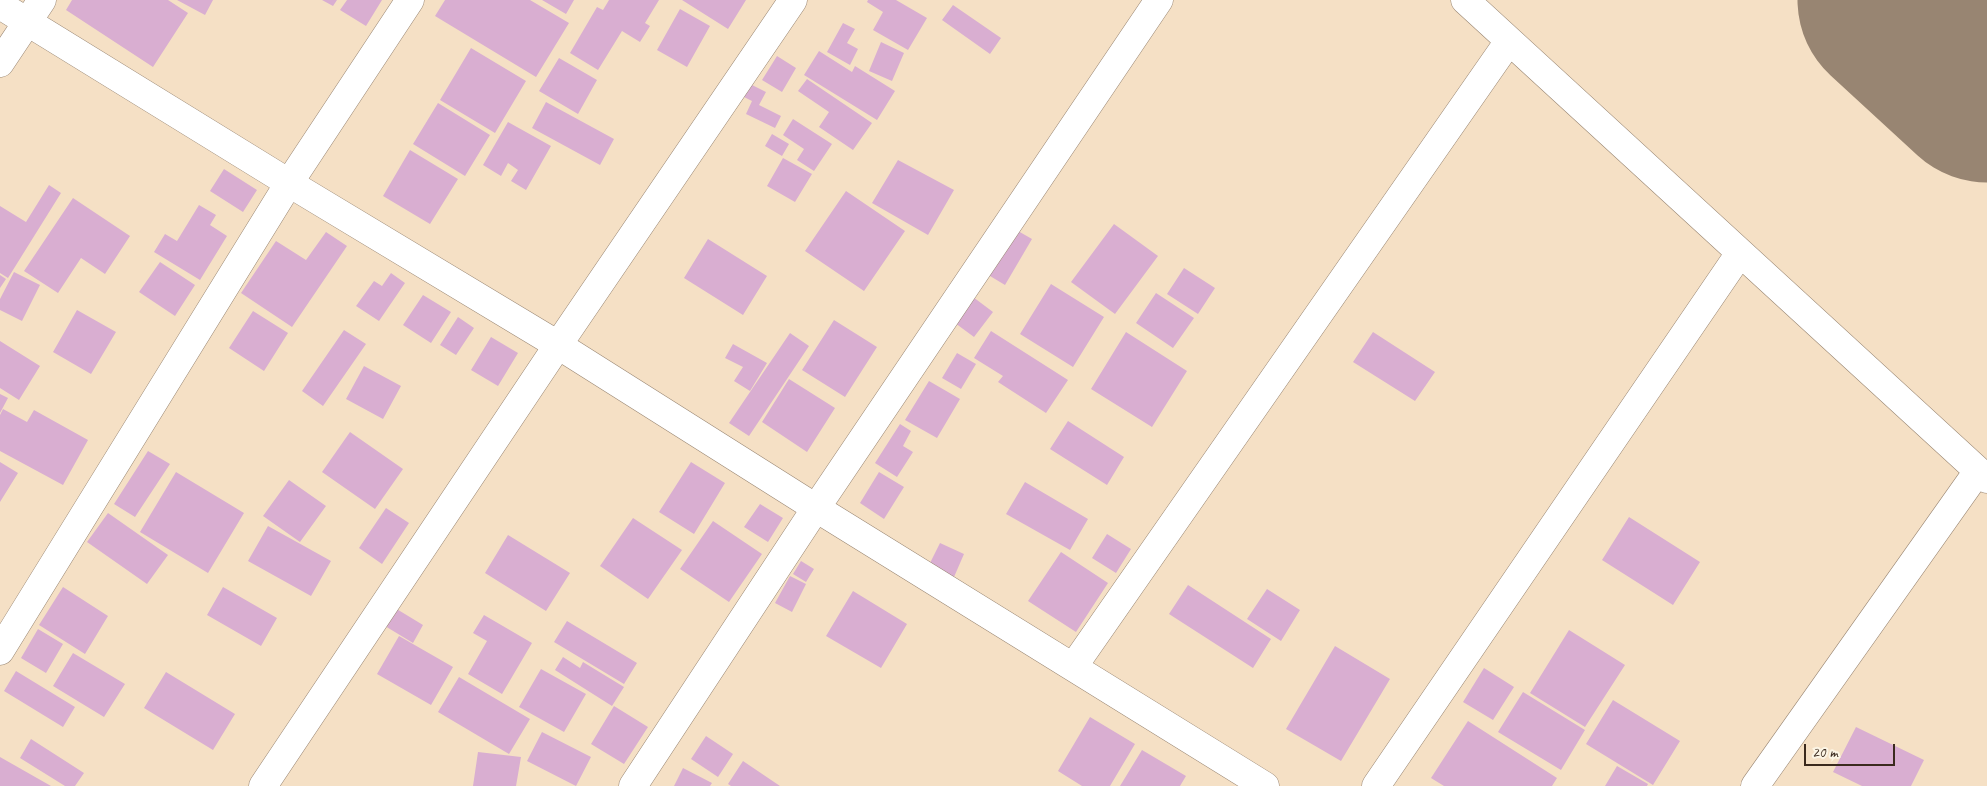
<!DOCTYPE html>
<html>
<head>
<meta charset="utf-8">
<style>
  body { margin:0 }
  #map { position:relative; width:1987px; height:786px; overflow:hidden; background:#f5e0c5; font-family:Caveat,sans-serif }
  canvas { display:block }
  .scale { position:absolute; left:1804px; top:744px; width:91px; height:22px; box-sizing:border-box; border:2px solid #3b2a1e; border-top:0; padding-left:6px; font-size:15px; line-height:18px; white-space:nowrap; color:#3b2a1e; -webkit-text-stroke:4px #fcf5e5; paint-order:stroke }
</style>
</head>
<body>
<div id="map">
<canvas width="1987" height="786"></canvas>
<div class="scale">20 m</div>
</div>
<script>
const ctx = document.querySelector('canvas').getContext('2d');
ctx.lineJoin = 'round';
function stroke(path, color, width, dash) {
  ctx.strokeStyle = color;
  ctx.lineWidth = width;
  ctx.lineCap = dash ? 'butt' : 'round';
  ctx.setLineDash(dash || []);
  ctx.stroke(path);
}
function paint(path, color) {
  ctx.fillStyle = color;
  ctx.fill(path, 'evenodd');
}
const runway = new Path2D(`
  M1900,0L1987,80`);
const building = new Path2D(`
  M72,0H168L188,13L153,67L66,10Z
  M177,0H213L205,15Z
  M322,0H337L333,6Z
  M347,0H382L366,26L340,10Z
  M445,0H530L569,23L536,77L435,16Z
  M542,0H574L566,14Z
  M609,0H659L645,23L650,26L640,42L622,31L598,70L570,53L597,7L603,10Z
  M682,0H746L728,29Z
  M868,0H896L927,18L908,50L873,30L883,12L867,2Z
  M953,5L1001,38L990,54L942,20Z
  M680,9L710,26L687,67L657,50Z
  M843,23L855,29L847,43L858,49L850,65L827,52Z
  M881,42L904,53L892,81L869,71Z
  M471,48L526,81L495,133L440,100Z
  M819,51L852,72L855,66L895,91L877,120L804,75Z
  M777,56L796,68L782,92L762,80Z
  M559,58L597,80L578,114L539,91Z
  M807,79L872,123L853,150L819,127L829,112L798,91Z
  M742,80L766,92L759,105L781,116L775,128L746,114L752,101L736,93Z
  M546,102L614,139L600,165L532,128Z
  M438,103L490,135L465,176L413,144Z
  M793,119L832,144L814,171L797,160L804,149L783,135Z
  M508,122L551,146L526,190L511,181L518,170L508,163L501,176L483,165Z
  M772,134L789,144L782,156L765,146Z
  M410,150L458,179L430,224L383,196Z
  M783,158L812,174L795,202L767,186Z
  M898,160L954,190L928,235L872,203Z
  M224,169L257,190L243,212L210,191Z
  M49,185L61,193L8,278L0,273V206L26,222Z
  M846,191L905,231L864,291L805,251Z
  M73,198L130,236L105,274L81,258L58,293L24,271Z
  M199,205L216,215L210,225L227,236L200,280L154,252L165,234L177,241Z
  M1114,224L1158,256L1115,314L1071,282Z
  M1011,227L1032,239L1005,285L985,273Z
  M326,232L347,246L292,327L241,293L276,241L306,260Z
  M708,239L767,276L743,315L684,278Z
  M160,262L195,285L175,316L139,292Z
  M1184,268L1215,288L1198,314L1167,294Z
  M14,272L40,285L22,321L0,310V299Z
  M391,273L405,283L379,321L356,306L374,281L382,286Z
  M0,275L6,279L0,288Z
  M1051,284L1104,317L1073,367L1020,334Z
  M1156,293L1194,318L1173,348L1136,323Z
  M423,295L451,312L431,343L403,325Z
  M973,297L993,312L974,337L955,323Z
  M77,310L116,332L91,374L53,352Z
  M253,311L288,333L264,371L229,348Z
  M458,317L474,328L456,355L440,345Z
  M834,320L877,347L845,397L802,370Z
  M344,330L366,344L323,406L302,391Z
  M991,331L1068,380L1046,413L998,382L1003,376L974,358Z
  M1126,332L1187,371L1152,427L1091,389Z
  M1373,332L1435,372L1415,401L1353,362Z
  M790,333L809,346L749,436L729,423Z
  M491,337L518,353L498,386L471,370Z
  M0,341L40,366L19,400L0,388Z
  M733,344L767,363L750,391L734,381L743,367L725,358Z
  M957,353L976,364L961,389L942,378Z
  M364,366L401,386L383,419L346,399Z
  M789,379L835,408L807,452L762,422Z
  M929,381L960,399L937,438L905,420Z
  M0,394L8,398L0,413Z
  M3,409L27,422L34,410L88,440L63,485L0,451V415Z
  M1068,421L1124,457L1107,485L1050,449Z
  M900,424L911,431L903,446L913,452L897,477L875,463Z
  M350,432L403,469L375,509L322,472Z
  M148,451L170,464L135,517L114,504Z
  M0,462L18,473L0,502Z
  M691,462L725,483L694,534L659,512Z
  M176,472L244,513L208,573L140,532Z
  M879,472L904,487L884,519L860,503Z
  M289,480L326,506L300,542L263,516Z
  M1025,482L1088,519L1070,550L1006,514Z
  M760,504L783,518L768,542L744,527Z
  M386,508L409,523L382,564L359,548Z
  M108,513L168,555L147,584L87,542Z
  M1629,517L1700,562L1673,605L1602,560Z
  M633,518L682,550L648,599L600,566Z
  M713,521L762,554L729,602L680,569Z
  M268,526L331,561L311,596L248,561Z
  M1107,534L1131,549L1116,573L1092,558Z
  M508,535L570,573L546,611L485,573Z
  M940,543L964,554L954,577L929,565Z
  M1061,552L1108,583L1076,632L1028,601Z
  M801,561L814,569L806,582L793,574Z
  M790,576L806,584L792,612L775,603Z
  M1188,585L1271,639L1253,668L1169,614Z
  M63,587L108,616L85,654L39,625Z
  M223,587L277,618L261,646L207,615Z
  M1267,589L1300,610L1281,641L1247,619Z
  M853,591L907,624L881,668L826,636Z
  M395,608L423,625L413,643L385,626Z
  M484,615L532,643L502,694L468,674L487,641L473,633Z
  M567,621L637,663L624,684L554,642Z
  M38,629L63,644L46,673L21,658Z
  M1569,630L1625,665L1585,727L1530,693Z
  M399,636L453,667L431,705L377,674Z
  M1335,646L1390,679L1341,761L1286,729Z
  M73,653L125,684L104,717L53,686Z
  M563,657L580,668L583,662L624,687L612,706L555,670Z
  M1484,668L1514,687L1493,720L1463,702Z
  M541,669L586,694L564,732L519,707Z
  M16,671L75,707L63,727L4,691Z
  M166,672L235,714L213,750L144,708Z
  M459,677L530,719L509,754L438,712Z
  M1523,692L1585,730L1561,770L1498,732Z
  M1613,700L1680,741L1653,785L1586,744Z
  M614,706L648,727L624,764L591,744Z
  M1090,717L1135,744L1110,786H1082L1058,771Z
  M1468,721L1557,778L1552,786H1444L1431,778Z
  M1856,727L1924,760L1911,786H1862L1833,772Z
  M542,732L591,757L576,786L527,761Z
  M706,736L733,754L718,777L691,759Z
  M31,739L84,773L75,786H65L20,758Z
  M1142,750L1186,776L1180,786H1120Z
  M478,752L521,757L516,786H473Z
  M0,757L51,786H0Z
  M743,761L780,786H731L728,784Z
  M1617,766L1648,784L1647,786H1605Z
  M683,768L712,783L710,786H674Z`);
const street = new Path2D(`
  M1465,0L1987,479
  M0,5L289,183L558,345L816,508L1265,786
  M0,63L42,0
  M0,651L289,183L410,0
  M1073,667L1509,41
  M263,786L558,345L793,0
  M633,786L816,508L1159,0
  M1376,786L1740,253
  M1755,786L1978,471`);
stroke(runway, '#988572', 205);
paint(building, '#d9aed1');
stroke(street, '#988572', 29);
stroke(street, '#fff', 28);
</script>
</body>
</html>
